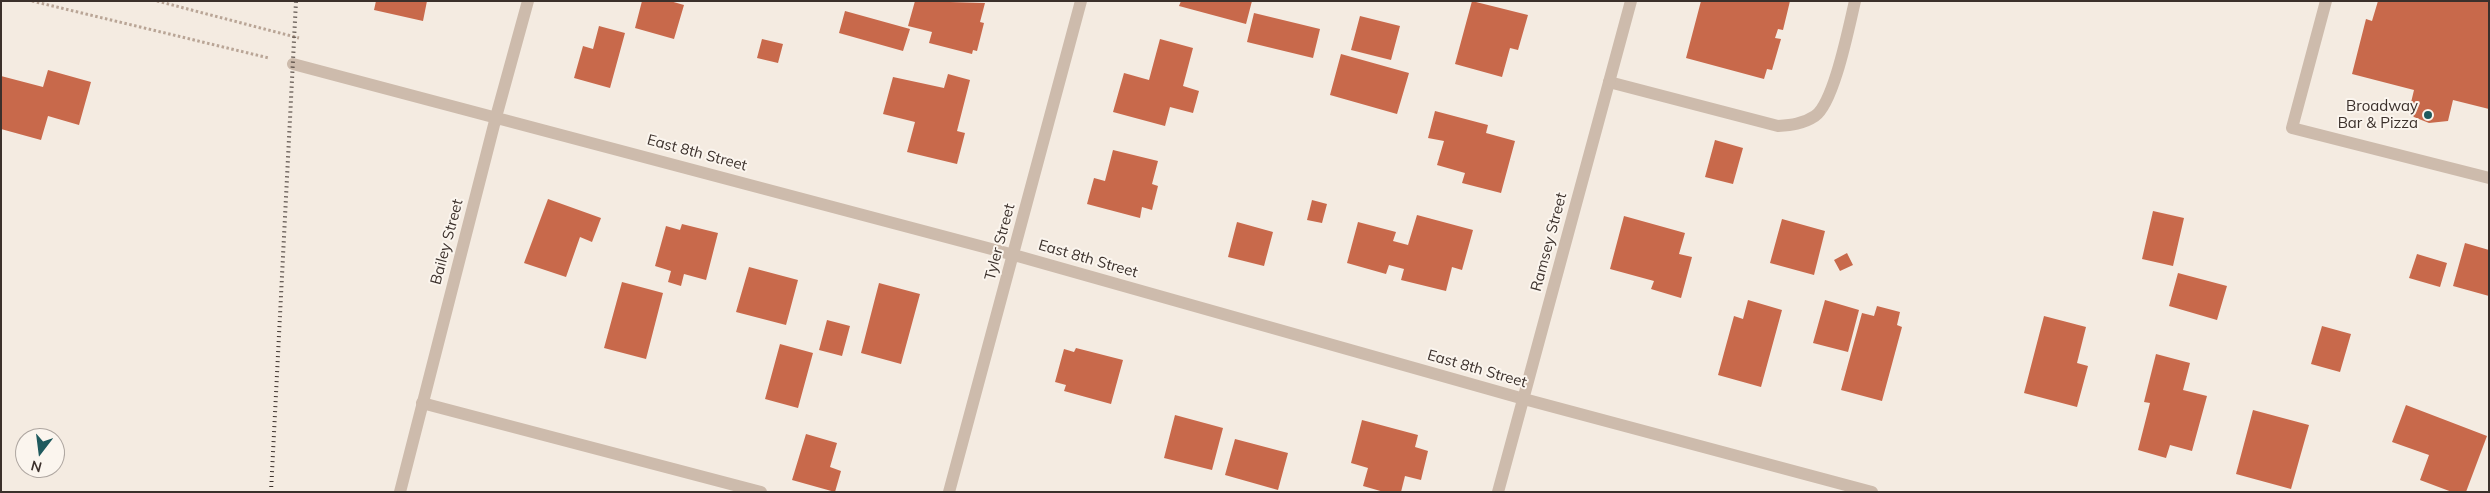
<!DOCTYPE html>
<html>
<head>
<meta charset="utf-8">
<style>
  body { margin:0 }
  #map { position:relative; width:2490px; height:493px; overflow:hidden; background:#f4ebe1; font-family:Mulish,sans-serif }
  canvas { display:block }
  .frame { position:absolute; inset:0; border:2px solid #3b302b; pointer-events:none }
  .north { position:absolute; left:15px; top:428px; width:50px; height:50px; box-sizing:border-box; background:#fbf5ee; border:1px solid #aea6a0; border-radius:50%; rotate:195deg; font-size:14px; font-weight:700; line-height:20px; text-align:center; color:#3b302b }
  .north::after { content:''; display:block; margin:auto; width:18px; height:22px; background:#1f5a5e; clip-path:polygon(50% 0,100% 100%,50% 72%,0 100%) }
</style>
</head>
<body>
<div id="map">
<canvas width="2490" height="493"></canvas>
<div class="frame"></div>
<div class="north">N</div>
</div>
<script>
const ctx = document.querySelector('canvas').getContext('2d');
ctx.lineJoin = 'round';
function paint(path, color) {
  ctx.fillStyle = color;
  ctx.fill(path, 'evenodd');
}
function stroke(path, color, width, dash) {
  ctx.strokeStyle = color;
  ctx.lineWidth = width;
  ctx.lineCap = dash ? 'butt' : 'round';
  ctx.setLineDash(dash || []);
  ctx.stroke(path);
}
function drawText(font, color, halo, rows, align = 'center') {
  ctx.font = font + ' Mulish,sans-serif';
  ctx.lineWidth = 4;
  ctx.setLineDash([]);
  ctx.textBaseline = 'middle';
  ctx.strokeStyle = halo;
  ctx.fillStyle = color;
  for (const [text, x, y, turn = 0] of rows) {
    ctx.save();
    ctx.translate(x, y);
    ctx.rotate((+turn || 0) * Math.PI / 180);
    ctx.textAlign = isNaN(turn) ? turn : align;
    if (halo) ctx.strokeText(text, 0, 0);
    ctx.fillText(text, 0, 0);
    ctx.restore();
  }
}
const building = new Path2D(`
  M376,1H427L423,21L374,10Z
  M642,1H670L684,5L674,39L635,28Z
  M915,1L985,3L980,22L984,23L977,51L973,50L972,54L929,43L932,32L908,26Z
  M1181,1H1252L1246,24L1179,6Z
  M1472,1L1528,15L1518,50L1510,48L1502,77L1455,64Z
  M1701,1H1790L1783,30L1778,29L1775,38L1781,39L1772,70L1767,69L1764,79L1686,58Z
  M2378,1H2489V109L2453,100L2448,121L2429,123L2414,117L2409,111L2414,90L2352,74L2366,19L2372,21Z
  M845,11L910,29L903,51L839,33Z
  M1254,13L1320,29L1313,58L1247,42Z
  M1360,16L1400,26L1391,60L1351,50Z
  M599,26L625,33L610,88L574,78L583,46L593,49Z
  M762,39L783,44L778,63L757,58Z
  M1160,39L1193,48L1183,86L1199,91L1193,113L1170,107L1165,126L1113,112L1124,73L1149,80Z
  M1341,54L1409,73L1397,114L1330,95Z
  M48,70L91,82L79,125L48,116L41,140L1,129V76L43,87Z
  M948,74L970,80L957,131L965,133L957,164L907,152L915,122L883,114L893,77L944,88Z
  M1435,111L1488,125L1486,133L1515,141L1501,193L1462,183L1465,173L1437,165L1444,141L1428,138Z
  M1715,140L1743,148L1733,184L1705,177Z
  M1113,150L1158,161L1152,184L1158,186L1152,210L1142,207L1140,218L1087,204L1094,178L1105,181Z
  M548,199L601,218L592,242L580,237L566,277L524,263Z
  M1312,200L1327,204L1322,223L1307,220Z
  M2153,211L2184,218L2173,266L2142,259Z
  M1417,215L1473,230L1462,270L1452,267L1446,291L1401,280L1404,269L1389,265L1386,274L1347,263L1358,222L1396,232L1393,241L1408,245Z
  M1624,216L1685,233L1679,254L1692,257L1681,298L1651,289L1654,281L1610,269Z
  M1782,219L1825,231L1814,275L1770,263Z
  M1237,222L1273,232L1264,266L1228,257Z
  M682,224L718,233L706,280L684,274L681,286L668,282L671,271L655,266L666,226L680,230Z
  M2465,243L2489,250V296L2453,286Z
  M1847,253L1853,265L1840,271L1834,260Z
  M2417,254L2447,263L2440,287L2409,278Z
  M749,267L798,280L786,325L736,312Z
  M2178,273L2227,286L2217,320L2169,306Z
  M622,282L663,293L646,359L604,348Z
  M879,283L920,294L901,364L861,353Z
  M1748,300L1782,310L1761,387L1718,375L1734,316L1743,319Z
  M1825,300L1859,310L1848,352L1813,343Z
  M1877,306L1900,312L1897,325L1902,327L1882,401L1841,390L1862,313L1874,316Z
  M2044,316L2086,327L2077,363L2088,366L2077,407L2024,393Z
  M827,320L850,326L842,356L819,350Z
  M2322,326L2351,334L2340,372L2311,364Z
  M780,344L813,353L798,408L765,399Z
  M1076,348L1123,360L1111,404L1064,391L1066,385L1055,382L1064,349L1074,352Z
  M2156,354L2190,363L2183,390L2207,396L2192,451L2170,445L2166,458L2138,450L2150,403L2144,402Z
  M2406,405L2487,436L2466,492H2452L2420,480L2429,455L2392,442Z
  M2253,410L2309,425L2291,489L2236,474Z
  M1175,415L1223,428L1212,470L1164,458Z
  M1362,420L1418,435L1415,447L1428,451L1421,480L1405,476L1401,492H1384L1363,486L1368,468L1351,463Z
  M806,434L837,443L830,467L841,471L835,492L792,480Z
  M1235,439L1288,453L1278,490L1225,475Z`);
const path = new Path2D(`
  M32,1L269,58
  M157,1L299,38`);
const lane = new Path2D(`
  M2326,1L2292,128L2489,178
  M1609,82L1778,126C1791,125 1803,124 1815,116C1834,103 1849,26 1855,1
  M422,403L761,492`);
const street = new Path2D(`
  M293,64L1014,255L1524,399L1872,492
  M400,492L496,117L528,1
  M949,492L1081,1
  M1498,492L1631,1`);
const rail = new Path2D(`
  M271,492L296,1`);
const markers = [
  [2428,115,5,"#1f5a5e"]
];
const poiNames = [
  ["Broadway",2418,106],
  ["Bar & Pizza",2418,123]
];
const streetNames = [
  ["East 8th Street",697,153,15],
  ["Bailey Street",447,242,-75],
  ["Tyler Street",1000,242,-75],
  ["Ramsey Street",1549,242,-75],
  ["East 8th Street",1088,259,16],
  ["East 8th Street",1477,369,16]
];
paint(building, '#c8694b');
stroke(path, '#b9a596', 3, [2.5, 2.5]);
stroke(lane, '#cdbbac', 12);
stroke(street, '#cdbbac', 12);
stroke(rail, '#3b302b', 4, [1, 4]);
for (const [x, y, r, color] of markers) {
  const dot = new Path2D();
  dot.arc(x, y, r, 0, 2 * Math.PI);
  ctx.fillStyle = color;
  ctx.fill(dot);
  stroke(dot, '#fbf5ee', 2);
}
drawText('15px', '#3b302b', '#fbf5ee', poiNames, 'right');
drawText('15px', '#3b302b', '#fbf5ee', streetNames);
</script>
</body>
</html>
